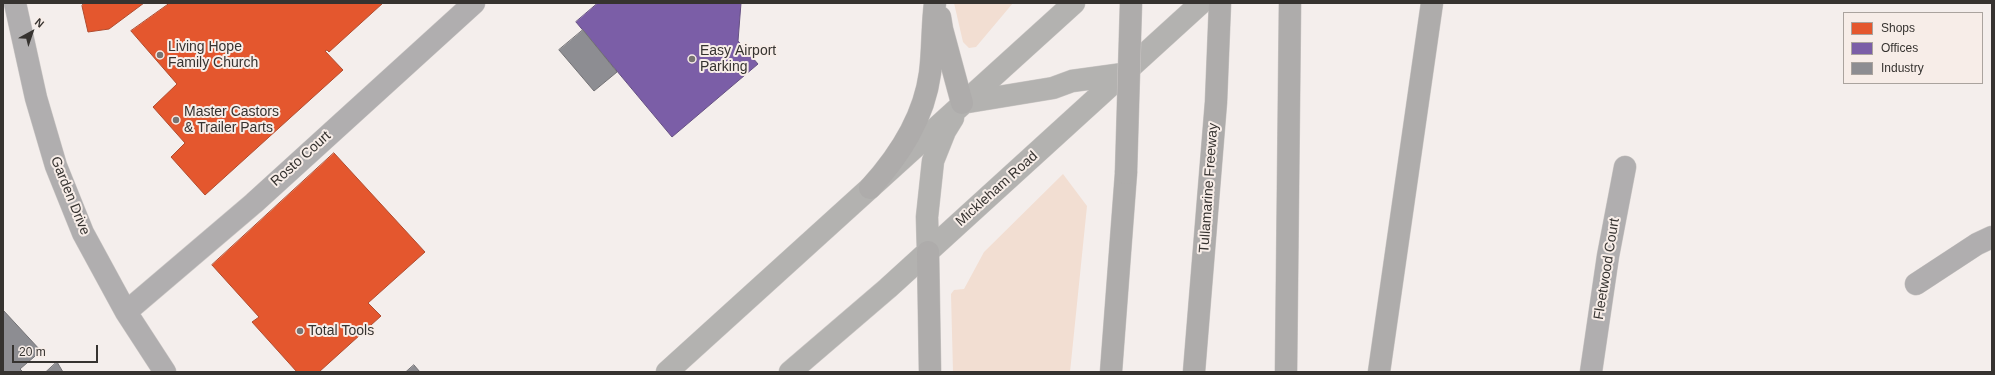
<!DOCTYPE html>
<html>
<head>
<meta charset="utf-8">
<style>
  body { margin:0 }
  #map { position:relative; width:1995px; height:375px; overflow:hidden; background:#f4eeec; font-family:Helvetica,sans-serif }
  canvas { display:block }
  .frame { position:absolute; inset:0; border:4px solid #363330; pointer-events:none }
  .legend { position:absolute; left:1843px; top:12px; width:140px; height:72px; box-sizing:border-box; background:#f7ede8; border:1px solid #aaa39e; margin:0; padding:5px 7px; list-style:none; font-size:12px; color:#363330 }
  .legend li { display:flex; align-items:center; gap:8px; height:20px }
  .legend b { width:20px; border:1px solid #aaa39e }
  .north { position:absolute; left:12px; top:12px; width:40px; height:40px; -webkit-text-stroke:3px #f7ede8; paint-order:stroke; rotate:40deg; font-size:11px; font-weight:700; line-height:16px; text-align:center; color:#363330 }
  .north::after { content:''; display:block; margin:auto; width:14px; height:18px; background:#363330; clip-path:polygon(50% 0,100% 100%,50% 72%,0 100%) }
  .scale { position:absolute; left:12px; top:345px; width:86px; height:18px; box-sizing:border-box; border:2px solid #363330; border-top:0; padding-left:5px; font-size:12px; line-height:14px; white-space:nowrap; color:#363330; -webkit-text-stroke:3px #f7ede8; paint-order:stroke }
</style>
</head>
<body>
<div id="map">
<canvas width="1995" height="375"></canvas>
<div class="frame"></div>
<ul class="legend">
<li><b style="height:11px;background:#e4572e"></b>Shops</li>
<li><b style="height:11px;background:#7b5ea7"></b>Offices</li>
<li><b style="height:11px;background:#8d8d92"></b>Industry</li>
</ul>
<div class="north">N</div>
<div class="scale">20 m</div>
</div>
<script>
const ctx = document.querySelector('canvas').getContext('2d');
ctx.lineJoin = 'round';
function paint(path, color) {
  ctx.fillStyle = color;
  ctx.fill(path, 'evenodd');
}
function stroke(path, color, width, dash) {
  ctx.strokeStyle = color;
  ctx.lineWidth = width;
  ctx.lineCap = dash ? 'butt' : 'round';
  ctx.setLineDash(dash || []);
  ctx.stroke(path);
}
function drawText(font, color, halo, rows, align = 'center') {
  ctx.font = font + ' Helvetica,sans-serif';
  ctx.lineWidth = 4;
  ctx.setLineDash([]);
  ctx.textBaseline = 'middle';
  ctx.strokeStyle = halo;
  ctx.fillStyle = color;
  for (const [text, x, y, turn = 0] of rows) {
    ctx.save();
    ctx.translate(x, y);
    ctx.rotate((+turn || 0) * Math.PI / 180);
    ctx.textAlign = isNaN(turn) ? turn : align;
    if (halo) ctx.strokeText(text, 0, 0);
    ctx.fillText(text, 0, 0);
    ctx.restore();
  }
}
const green = new Path2D(`
  M954,3H1013L976,47L969,48L963,42Z
  M1063,174L1087,206L1070,372H953L951,294L954,290L964,289L984,252Z`);
const shops = new Path2D(`
  M84,3H144L109,29L88,32L82,6Z
  M170,3H383L329,52L327,50L325,51L343,70L205,195L171,157L185,143L153,107L177,84L131,31Z
  M334,153L425,252L368,303L381,316L319,372H297L252,322L259,317L212,265Z`);
const offices = new Path2D(`
  M598,3H741L738,41L758,64L672,137L576,22Z`);
const industry = new Path2D(`
  M583,30L617,72L594,91L559,50Z
  M3,310L41,351L20,369L23,372H3Z
  M57,362L63,372H46Z
  M414,365L420,372H406Z`);
const minor = new Path2D(`
  M15,3L36,98L56,166L83,233L126,312L165,372
  M1916,284L1977,244L1992,237
  M126,312L254,203L474,3
  M1591,372L1608,256L1625,167`);
const primary = new Path2D(`
  M962,103L1053,88L1072,81L1123,74
  M928,252L927,217L933,161L945,131L953,118
  M667,372L1074,3
  M790,372L888,288L1201,3`);
const motorway = new Path2D(`
  M940,17L942,29L962,103
  M870,188C900,155 924,118 930,73C933,50 932,26 935,3
  M928,252L930,372
  M1111,372L1126,173
  M1194,372L1216,102L1220,3
  M1286,372L1290,3
  M1379,372L1432,3`);
const motorwayBridge = new Path2D(`
  M1126,173L1131,3`);
const markers = [
  [160,55,4,"#787472"],
  [692,59,4,"#787472"],
  [176,120,4,"#787472"],
  [300,331,4,"#787472"]
];
const poiNames = [
  ["Living Hope",168,47],
  ["Family Church",168,63],
  ["Easy Airport",700,51],
  ["Parking",700,67],
  ["Master Castors",184,112],
  ["& Trailer Parts",184,128],
  ["Total Tools",308,331]
];
const streetNames = [
  ["Rosto Court",301,159,-42],
  ["Tullamarine Freeway",1209,188,-86],
  ["Mickleham Road",997,189,-42],
  ["Garden Drive",70,196,68],
  ["Fleetwood Court",1607,269,-81]
];
paint(green, '#f2ded2');
paint(shops, '#e4572e');
stroke(shops, '#b04c2f', 1);
paint(offices, '#7b5ea7');
stroke(offices, '#665183', 1);
paint(industry, '#8d8d92');
stroke(industry, '#737275', 1);
stroke(minor, '#cdc9c7', 23);
stroke(primary, '#cdc9c7', 23);
stroke(motorway, '#cdc9c7', 23);
stroke(minor, '#b0aeaf', 22);
stroke(primary, '#b3b2b0', 22);
stroke(motorway, '#aeacab', 22);
stroke(motorwayBridge, '#cdc9c7', 23, []);
stroke(motorwayBridge, '#aeacab', 22);
for (const [x, y, r, color] of markers) {
  const dot = new Path2D();
  dot.arc(x, y, r, 0, 2 * Math.PI);
  ctx.fillStyle = color;
  ctx.fill(dot);
  stroke(dot, '#f7ede8', 1.5);
}
drawText('14px', '#363330', '#f7ede8', poiNames, 'left');
drawText('14px', '#363330', '#f7ede8', streetNames);
</script>
</body>
</html>
